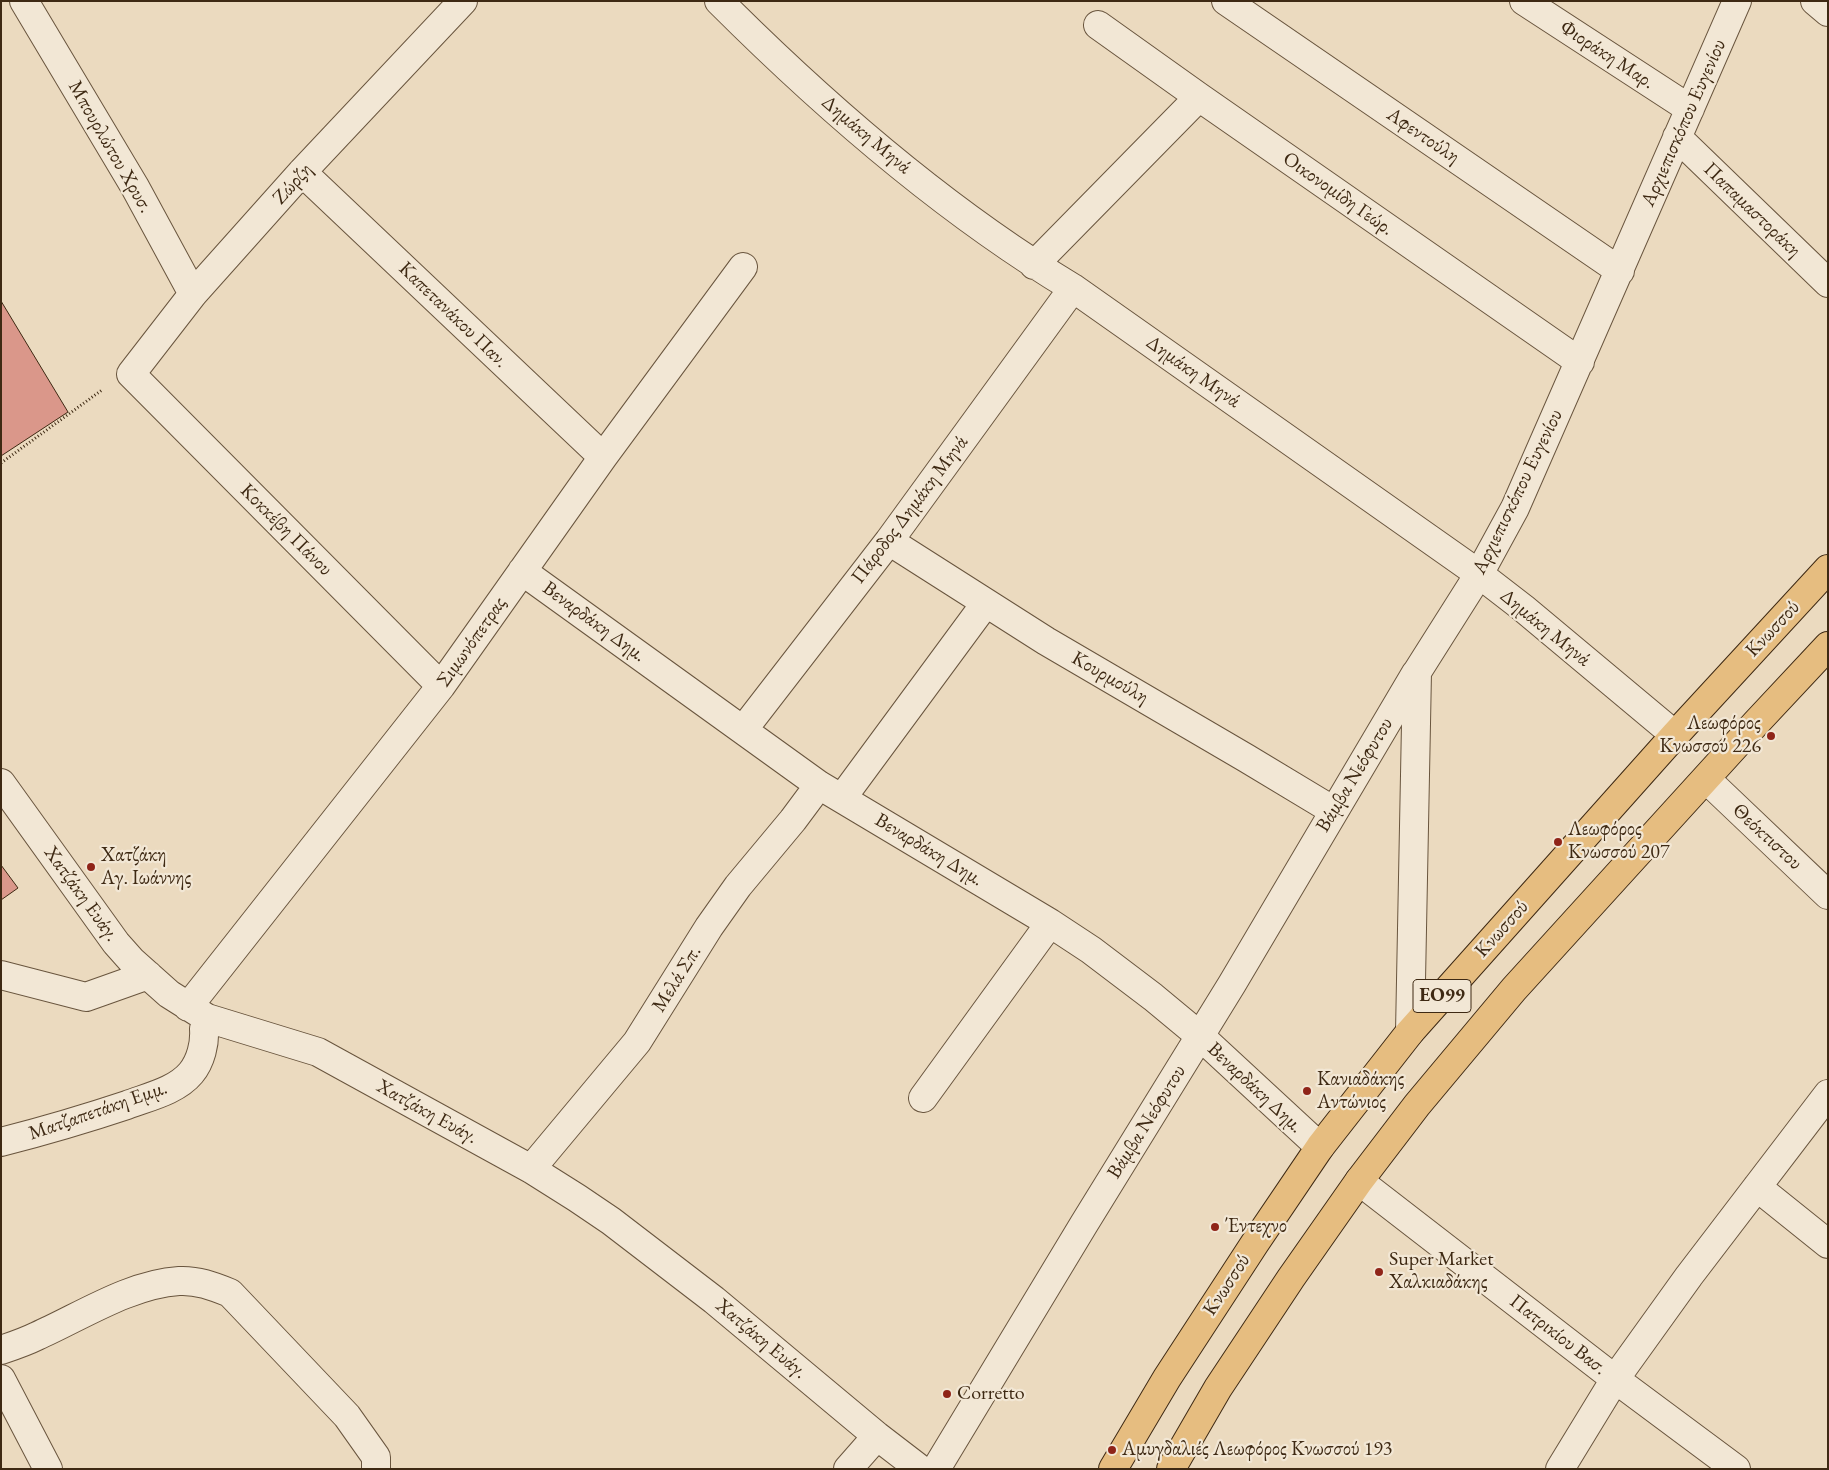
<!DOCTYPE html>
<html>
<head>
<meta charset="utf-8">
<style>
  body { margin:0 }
  #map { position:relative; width:1829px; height:1470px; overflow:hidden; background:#ebdabf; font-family:"EB Garamond",serif }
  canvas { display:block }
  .frame { position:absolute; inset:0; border:2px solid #3e2913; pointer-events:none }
</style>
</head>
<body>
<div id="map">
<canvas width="1829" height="1470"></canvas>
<div class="frame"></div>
</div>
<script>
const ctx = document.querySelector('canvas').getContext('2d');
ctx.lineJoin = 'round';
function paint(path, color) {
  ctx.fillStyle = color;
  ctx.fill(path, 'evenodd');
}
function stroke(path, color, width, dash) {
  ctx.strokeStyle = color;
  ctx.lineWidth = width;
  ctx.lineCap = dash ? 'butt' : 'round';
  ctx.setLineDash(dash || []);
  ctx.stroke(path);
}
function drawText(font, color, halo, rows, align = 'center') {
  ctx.font = font + ' "EB Garamond",serif';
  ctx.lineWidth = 4.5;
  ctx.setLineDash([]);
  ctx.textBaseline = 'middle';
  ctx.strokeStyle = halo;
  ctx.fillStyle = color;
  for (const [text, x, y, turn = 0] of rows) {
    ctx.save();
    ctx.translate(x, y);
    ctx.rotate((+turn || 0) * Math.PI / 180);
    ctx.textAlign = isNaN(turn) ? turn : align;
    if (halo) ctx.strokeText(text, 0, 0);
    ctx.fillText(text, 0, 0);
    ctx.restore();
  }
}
const building = new Path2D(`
  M1,301L68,412L1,456Z
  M1,865L18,888L1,900Z`);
const path = new Path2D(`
  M1,463L102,390`);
const minor = new Path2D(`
  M24,1L135,187L193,294
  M719,1C825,107 945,211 1073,288L1479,574L1523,608L1675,735
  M1226,1L1620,271
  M1524,1L1690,109
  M1815,1L1828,12
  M1098,25L1199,97L1580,362
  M1677,137L1828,283
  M302,172L603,457
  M1034,265L1199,97
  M889,541L1046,641L1246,758L1334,811
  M522,571L819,785L1050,923L1091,950L1153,997L1200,1036L1320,1147
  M441,686L131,374L193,294L302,172L463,1
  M743,730L889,541L1073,288
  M1706,779L1828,895
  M1,783L116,943L132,961L169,994L207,1018L318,1052L531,1169L577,1198L611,1221L714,1300L877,1436L920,1469
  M842,798L985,604
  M1,975L86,997L148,975
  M188,1007L441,686L603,457L743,267
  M1410,1032L1417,672L1479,574L1515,508L1737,1
  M923,1098L1050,923
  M1,1142C44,1131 85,1119 127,1105C148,1097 176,1091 191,1073C201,1061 205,1043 204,1029L213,1020
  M531,1169L637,1042L709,927L738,886L793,820L819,785
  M1359,1181L1615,1379L1736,1469
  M1757,1187L1828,1244
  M1,1350C13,1346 25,1342 37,1336C80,1317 130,1284 179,1281C197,1280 213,1286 230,1293L347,1416L376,1457V1469
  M1,1379L48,1469
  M848,1469L877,1436
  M936,1469L1084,1224L1232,984L1416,673
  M1560,1469L1615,1379L1689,1276L1828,1094`);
const major = new Path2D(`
  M1113,1469L1167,1378L1255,1243L1320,1147L1410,1032L1675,735L1828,569
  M1171,1469L1218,1388L1291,1278L1359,1181L1417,1105L1514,989L1756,723L1828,646`);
const markers = [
  [1771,736,5,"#8f2418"],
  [1558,842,5,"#8f2418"],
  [91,867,5,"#8f2418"],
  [1307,1091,5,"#8f2418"],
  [1215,1227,5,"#8f2418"],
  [1379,1272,5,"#8f2418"],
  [947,1394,5,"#8f2418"],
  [1112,1450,5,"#8f2418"]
];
const shields = [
  [1442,996,58]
];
const shieldNames = [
  ["ΕΟ99",1442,996]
];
const streetNames = [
  ["Φιοράκη Μαρ.",1607,55,33],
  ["Αρχιεπισκόπου Ευγενίου",1684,123,-66],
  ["Δημάκη Μηνά",866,135,40],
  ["Αφεντούλη",1423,136,34],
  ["Μπουρλώτου Χρυσ.",110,147,60],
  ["Ζώρζη",293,184,-48],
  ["Οικονομίδη Γεώρ.",1338,194,35],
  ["Παπαμαστοράκη",1752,210,44],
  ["Καπετανάκου Παν.",453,315,44],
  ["Δημάκη Μηνά",1193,372,35],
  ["Αρχιεπισκόπου Ευγενίου",1518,492,-64],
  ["Πάροδος Δημάκη Μηνά",910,510,-53],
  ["Κοκκέβη Πάνου",286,530,45],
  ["Βεναρδάκη Δημ.",594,622,36],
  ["Δημάκη Μηνά",1545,628,39],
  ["Κνωσσού",1773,629,-47],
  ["Σιμωνόπετρας",472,642,-55],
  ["Κουρμούλη",1110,678,30],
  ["Βάμβα Νεόφυτου",1355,775,-59],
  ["Θεόκτιστου",1767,837,43],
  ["Βεναρδάκη Δημ.",929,850,31],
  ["Χατζάκη Ευάγ.",81,894,54],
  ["Κνωσσού",1502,929,-48],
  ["Μελά Σπ.",677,979,-58],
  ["Βεναρδάκη Δημ.",1255,1088,43],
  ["Ματζαπετάκη Εμμ.",98,1111,-19],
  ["Χατζάκη Ευάγ.",427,1112,29],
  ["Βάμβα Νεόφυτου",1147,1122,-58],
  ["Κνωσσού",1227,1285,-57],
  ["Πατρικίου Βασ.",1558,1335,38],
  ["Χατζάκη Ευάγ.",761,1339,40]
];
const poiNames = [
  ["Λεωφόρος",1761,724,"right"],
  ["Κνωσσού 226",1761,747,"right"],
  ["Λεωφόρος",1568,830],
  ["Κνωσσού 207",1568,853],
  ["Χατζάκη",101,856],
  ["Αγ. Ιωάννης",101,879],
  ["Κανιαδάκης",1317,1080],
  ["Αντώνιος",1317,1103],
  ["Έντεχνο",1225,1227],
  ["Super Market",1389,1260],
  ["Χαλκιαδάκης",1389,1283],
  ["Corretto",957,1394],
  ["Αμυγδαλιές Λεωφόρος Κνωσσού 193",1122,1450]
];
paint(building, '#da978a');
stroke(building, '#3e2913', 1);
stroke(minor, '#69553e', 30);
stroke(major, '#3e2913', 30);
stroke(path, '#3e2913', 3, [1, 2.5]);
stroke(minor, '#f2e7d5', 28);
stroke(major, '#e6bd80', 28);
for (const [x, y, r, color] of markers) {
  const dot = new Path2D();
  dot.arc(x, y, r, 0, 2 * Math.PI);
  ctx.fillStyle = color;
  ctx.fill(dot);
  stroke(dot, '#f2e7d5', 2);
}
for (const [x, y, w] of shields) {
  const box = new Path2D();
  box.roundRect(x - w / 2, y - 16.5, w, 33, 4);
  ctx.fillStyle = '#f2e7d5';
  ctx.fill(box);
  stroke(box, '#3e2913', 1);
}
drawText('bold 19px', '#3e2913', null, shieldNames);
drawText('20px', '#3e2913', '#f2e7d5', streetNames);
drawText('20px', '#3e2913', '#f2e7d5', poiNames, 'left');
</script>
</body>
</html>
